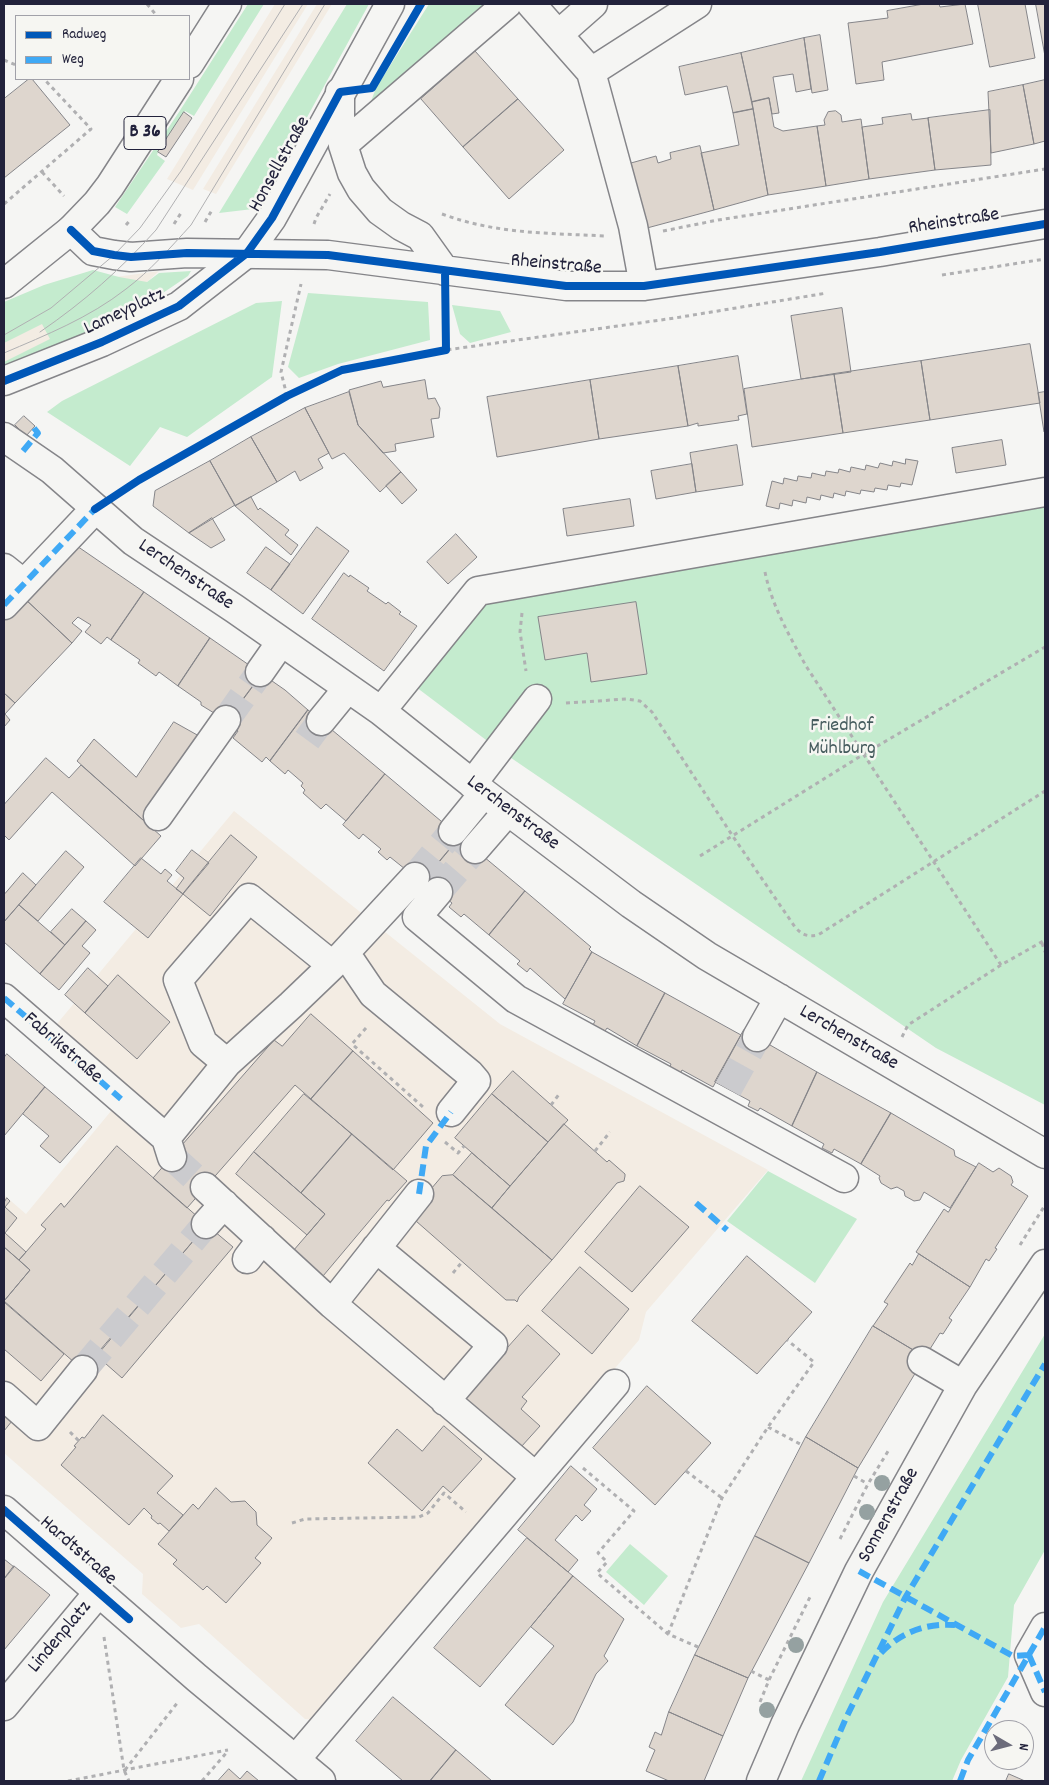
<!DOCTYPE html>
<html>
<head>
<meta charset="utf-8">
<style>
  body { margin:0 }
  #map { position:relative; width:1049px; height:1785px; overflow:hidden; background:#f5f5f3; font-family:Dekko,sans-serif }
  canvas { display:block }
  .frame { position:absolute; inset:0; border:5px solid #22223b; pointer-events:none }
  .legend { position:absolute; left:15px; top:15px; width:175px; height:65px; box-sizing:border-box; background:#f6f6f2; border:1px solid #a1a1a9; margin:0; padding:6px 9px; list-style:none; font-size:15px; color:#22223b }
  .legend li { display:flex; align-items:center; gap:10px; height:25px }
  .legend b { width:25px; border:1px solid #a1a1a9 }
  .north { position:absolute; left:984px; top:1720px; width:50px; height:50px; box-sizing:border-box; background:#f6f6f2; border:1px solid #a1a1a9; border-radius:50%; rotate:98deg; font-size:14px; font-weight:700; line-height:20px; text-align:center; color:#22223b }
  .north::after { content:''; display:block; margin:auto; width:18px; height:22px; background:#6c6c7b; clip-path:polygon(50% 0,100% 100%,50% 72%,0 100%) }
</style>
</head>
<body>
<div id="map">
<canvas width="1049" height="1785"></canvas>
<div class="frame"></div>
<ul class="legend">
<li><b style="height:6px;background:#0057b8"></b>Radweg</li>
<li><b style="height:6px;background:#3fa9f5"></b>Weg</li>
</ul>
<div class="north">N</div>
</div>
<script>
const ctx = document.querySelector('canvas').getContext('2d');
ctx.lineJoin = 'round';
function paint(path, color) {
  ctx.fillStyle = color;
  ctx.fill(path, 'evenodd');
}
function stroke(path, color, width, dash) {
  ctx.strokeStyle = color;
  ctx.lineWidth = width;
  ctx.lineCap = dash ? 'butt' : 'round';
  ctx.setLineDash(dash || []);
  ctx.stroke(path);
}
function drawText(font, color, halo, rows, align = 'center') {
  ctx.font = font + ' Dekko,sans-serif';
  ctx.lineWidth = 5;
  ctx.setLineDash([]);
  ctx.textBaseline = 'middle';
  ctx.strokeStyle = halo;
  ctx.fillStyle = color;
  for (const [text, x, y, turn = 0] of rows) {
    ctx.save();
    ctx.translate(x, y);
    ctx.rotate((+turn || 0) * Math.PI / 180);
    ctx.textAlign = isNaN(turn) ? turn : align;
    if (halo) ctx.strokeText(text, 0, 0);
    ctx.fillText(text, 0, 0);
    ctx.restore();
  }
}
const built = new Path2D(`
  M275,4H308L193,190L167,179Z
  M317,4H332L216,194L203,189Z
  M159,271L147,282L37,350L4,364V324L94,280Z
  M234,811L500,1024L768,1170L646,1312L639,1340L316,1720L305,1719L199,1624L181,1628L142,1594L143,1574L4,1453V1195L26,1214L130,1088L56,1025Z`);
const green = new Path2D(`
  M248,4H264L194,116L185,111L158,152L157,155L165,161L127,214L115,207L179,112Z
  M347,4H369L276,174L253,209L219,213Z
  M429,4H492L370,104L376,88Z
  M93,270L119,277L147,282L159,273L191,271L188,276L151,301L87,334L4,368V362L50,339L42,324L4,343V302L44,285Z
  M308,293L428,302L430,340L338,364L299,378L288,367Z
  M282,301L272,377L187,437L160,427L130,466L47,412L62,401L256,303Z
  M452,305L500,311L511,332L470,343L460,334Z
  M1045,497V1105L936,1048L498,749L412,684L480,597Z
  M768,1171L857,1219L815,1283L727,1221Z
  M1045,1334V1550L1014,1605L1008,1677L961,1760L952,1781H801L883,1602Z
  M630,1544L668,1576L644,1605L606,1572Z`);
const building = new Path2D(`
  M924,4H939L940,7L965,4L973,44L882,62L884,80L856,84L848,23L888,18L887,11Z
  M978,4H1025L1035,58L990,67Z
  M1036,4H1045V56Z
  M820,35L828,90L812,93L804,38Z
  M804,38L811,89L796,92L793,74L773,77L779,113L772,114L769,98L752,102L741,53Z
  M475,51L518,99L463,147L421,99Z
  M741,53L753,109L733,113L727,86L685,95L679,67Z
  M29,79H32L70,125L4,178V99Z
  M1045,80V141L1034,144L1023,85Z
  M1023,85L1034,144L991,153L988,92Z
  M769,98L774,127L783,131L817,126L826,186L768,195L752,102Z
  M518,99L564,150L509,199L463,147Z
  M753,109L768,195L714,210L701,153L739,145L733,113Z
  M990,110L991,165L935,170L928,118Z
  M836,111L841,115L842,122L861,119L869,179L826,186L817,126L825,125L824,120L828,112Z
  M184,112L192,118L166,157L158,152Z
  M911,114L912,120L928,118L935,170L869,179L862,127L883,124L882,118Z
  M700,146L714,210L647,228L631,163L656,156L658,163L671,159L670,153Z
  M842,308L851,372L801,379L791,316Z
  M1030,344L1040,403L930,420L921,361Z
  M738,356L747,414L738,416L739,420L698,426V423L688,426L678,366Z
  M921,361L930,420L843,433L834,374Z
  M678,366L688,426L599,439L590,380Z
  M834,374L843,433L752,447L744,389Z
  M425,380L428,399L435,398L440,408L439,418L431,419L434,437L395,444L396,451L383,453L358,425L349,390L381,381L383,387Z
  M590,380L599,439L497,457L487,397Z
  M349,392L358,425L401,472L380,492L344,453L332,459L305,408Z
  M1045,392V432H1044L1038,393Z
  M305,408L329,453L318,459L323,468L300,481L295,471L277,482L251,437Z
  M24,416L35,426L26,436L15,425Z
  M251,437L277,482L235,506L210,461Z
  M1002,440L1006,465L956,473L952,448Z
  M737,445L743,485L696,492L690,453Z
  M906,459L918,461L912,485L901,483L900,487L888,485L887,490L875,488L874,492L861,490L860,494L846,491L845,496L834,493L833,498L821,495L820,500L807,497L806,503L793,500L792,506L780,503L779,509L766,506L772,481L783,484L784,478L797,481L798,476L811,478L812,473L825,476L826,471L838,473L839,469L850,472L851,467L865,470L866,465L878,468L880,463L892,466L893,461L905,464Z
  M210,461L235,505L189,533L153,506L155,491Z
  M692,464L696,492L656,499L651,471Z
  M401,472L417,490L402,504L386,486Z
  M251,497L258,510L260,508L289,530L285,535L298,545L291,555L235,506Z
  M630,499L634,526L567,536L563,509Z
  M212,518L225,540L211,548L189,533Z
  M317,527L349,551L303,614L271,590Z
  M456,534L477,557L448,584L427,562Z
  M74,544L144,592L111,640L107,637L101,644L85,632L91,625L78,617L72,623L82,631L72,643L24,598Z
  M266,547L290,564L271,590L247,573Z
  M344,573L349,577L350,575L369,588L367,591L386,604L388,602L401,612L399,614L417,626L384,671L312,619Z
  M144,592L210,638L178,686L159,672L156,676L138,663L140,660L111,640Z
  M24,598L72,643L15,703L4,693V620Z
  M636,602L647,674L591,682L587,653L545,660L538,617Z
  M210,638L262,674L227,721L201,705V702L178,686Z
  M262,674L285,690L308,710L270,761L266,757L262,762L233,738L238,731L227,721Z
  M4,693L15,703L5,714L10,720L4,727Z
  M308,710L385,774L346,821L326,804L321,809L303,793L305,790L301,786L303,783L288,770L285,774L270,761Z
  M174,722L199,736L143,820L77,761L94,739L136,777Z
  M46,758L69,778L81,765L161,836L135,866L52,792L9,840L4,835V805Z
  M385,774L460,837L424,880L415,877L390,857L387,860L378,852L381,849L363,834L359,839L343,825Z
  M231,835L257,857L210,916L183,894Z
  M460,837L525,891L489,935L464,914L461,917L449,907L452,903L424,880Z
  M192,850L209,863L183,894L176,889L184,878L176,871Z
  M66,851L84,867L38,921L19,905Z
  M141,858L161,874L165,869L172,875L167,881L183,894L148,938L104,902Z
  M23,873L36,885L4,922V892L5,893Z
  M525,891L591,947L589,949L592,952L565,999L530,968L527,972L517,964L520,961L489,935Z
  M19,905L65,945L40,974L4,942V922Z
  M72,909L86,921L65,945L51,932Z
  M86,921L96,930L82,946L90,953L59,990L40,974Z
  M592,952L665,993L637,1046L607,1028L605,1031L593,1025L595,1021L563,1004Z
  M88,968L108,986L85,1013L65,995Z
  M118,975L170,1022L137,1059L85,1013Z
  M665,993L741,1035L713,1087L682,1070L680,1074L669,1069L671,1064L637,1046Z
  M311,1014L353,1051L311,1099L295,1085L187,1208L153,1178L274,1040L282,1046Z
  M744,1030L817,1072L792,1126L760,1108L758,1111L748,1106L750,1101L715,1082Z
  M353,1051L433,1123L393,1170L311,1099Z
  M7,1054L45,1087L4,1136V1058Z
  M513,1071L568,1120L548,1142L492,1094Z
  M817,1072L891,1113L861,1164L834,1149L832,1153L822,1148L824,1144L792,1126Z
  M45,1087L92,1127L60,1163L40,1146L49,1136L23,1114Z
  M304,1094L352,1134L301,1193L254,1152Z
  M492,1094L548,1142L510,1186L455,1138Z
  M891,1113L954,1150L955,1156L976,1167L950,1208L924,1192L920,1200L914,1201L905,1196L904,1191L897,1187L891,1189L881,1183L879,1178L880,1176L861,1164Z
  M564,1124L607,1162L609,1160L625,1174V1176L624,1181L617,1183L552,1260L492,1208Z
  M352,1134L407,1181L389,1201L387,1200L323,1276L293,1251L325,1214L301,1193Z
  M117,1146L207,1225L83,1370L4,1301L30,1270L19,1260L46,1229L41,1225L61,1203L64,1207Z
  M254,1152L325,1214L307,1235L236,1174Z
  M472,1153L510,1186L492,1208L453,1175Z
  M979,1163L993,1172L999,1168L1011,1176L1013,1182L1011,1185L1028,1196L995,1248L997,1249L989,1261L986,1259L970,1287L916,1252L944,1209L948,1212Z
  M453,1175L552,1260L519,1297L517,1302L515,1300H506L416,1221L415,1208L442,1176Z
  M640,1186L689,1227L632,1292L585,1252Z
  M7,1198L10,1201L5,1207L17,1218L5,1233L26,1252L19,1260L4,1247V1203Z
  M207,1225L233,1247L122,1378L97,1356Z
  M4,1247L30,1270L4,1301Z
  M919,1254L970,1287L949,1318L952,1320L943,1334L940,1333L925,1357L873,1326L888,1304L884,1302L910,1263L912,1265Z
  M747,1256L812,1312L757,1374L692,1321Z
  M580,1267L629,1309L592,1354L542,1311Z
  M4,1302L64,1354L41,1381L4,1349Z
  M528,1325L560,1354L522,1397L527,1401L521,1409L540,1426L521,1447L464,1397Z
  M873,1326L925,1357L858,1468L806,1437Z
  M647,1386L711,1443L655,1505L593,1448Z
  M4,1414L12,1421L4,1431Z
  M103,1415L173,1476L157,1493L183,1515L169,1531L160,1523L158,1524L151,1518L152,1516L144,1508L129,1525L61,1465L76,1447L74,1446L82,1437L84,1438Z
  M444,1426L482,1459L451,1493L443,1486L422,1511L368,1463L397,1429L422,1451Z
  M806,1437L858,1468L809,1563L755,1536Z
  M571,1466L597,1489L584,1505L591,1511L582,1521L576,1515L555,1540L578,1560L568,1572L518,1530Z
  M216,1488L231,1502L245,1501L256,1512L257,1525L272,1538L255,1558L261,1563L226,1603L207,1586L203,1590L173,1564L177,1560L158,1544L193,1504L198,1509Z
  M755,1536L809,1563L748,1678L695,1655Z
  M527,1538L573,1576L480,1687L434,1648Z
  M4,1559L14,1567L4,1579Z
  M14,1566L50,1595L4,1650V1579Z
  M573,1576L624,1619L604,1656L608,1661L596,1674L573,1722L553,1745L505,1705L554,1646L531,1627Z
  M695,1655L748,1678L723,1736L669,1712Z
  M393,1697L456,1750L430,1781H403L356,1741Z
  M669,1712L723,1736L704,1781H669L646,1771L655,1750L649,1747L655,1732L661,1735Z
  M456,1750L492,1781H430Z
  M229,1769L240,1779L247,1771L259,1781H218Z
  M1009,1774L1025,1781H1006Z`);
const minorTunnel = new Path2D(`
  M226,720L260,672
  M307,740L321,721
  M415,877L453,831
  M438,892L475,849
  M728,1089L757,1037
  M172,1157L205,1187
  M83,1370L206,1224`);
const path = new Path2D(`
  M147,4L157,16
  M4,60L16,65
  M42,172L64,196
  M4,204L91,129L44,79
  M442,214C496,234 548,233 605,236
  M205,222L212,210
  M174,224L181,213
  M314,224L316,218L330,194
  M126,225L131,219
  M663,231L718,220L1045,169
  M942,275L1045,259
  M445,301L446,350
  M287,396L281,372L301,284
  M121,492L139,480L287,396L342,370L446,350L675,318L827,293
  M765,572C772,606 789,635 806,666L1001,965
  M522,613L520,632L526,671
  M566,703L627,699L640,701L652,712L732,835L795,927C802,935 807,937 818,935L1045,791
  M700,856L864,754L1045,647
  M1042,943L1045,952
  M366,1028L352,1044L423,1107
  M902,1037L908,1025L1001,965L1045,940
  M551,1105L560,1093
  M445,1142L458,1153L464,1146
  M595,1151L610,1132
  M1020,1245L1045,1205
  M453,1273L462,1262
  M768,1427L802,1445
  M70,1432L79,1441
  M583,1468L634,1511L598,1553L607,1562L597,1573L668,1634L698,1647
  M686,1471L722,1498
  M854,1476L868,1484
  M292,1523L305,1519L419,1517L428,1513L444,1493L466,1512
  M840,1539L868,1484L890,1448
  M668,1634L722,1498L768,1427L814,1362L787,1340
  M104,1637L124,1770L129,1781
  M751,1671L769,1680
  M760,1702L769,1680L811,1595
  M125,1770L178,1702
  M68,1781L228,1750
  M202,1781L228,1751`);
const minor = new Path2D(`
  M531,4L591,72L633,226L644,286
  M559,34L593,4
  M591,72L697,4
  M340,92V124L343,145L352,173L361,189L380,211L401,226L420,236L445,271
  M343,145L507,4
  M71,230L93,251L114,255L131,257L187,253L328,255L566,286H644L880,252L1045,224
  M4,437L52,470L133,541L235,609L381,711L484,793L631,904L707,956L1045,1154
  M4,568L24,584
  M4,605L95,509
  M260,672L281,642
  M381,711L478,591L1045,492
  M321,721L348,688
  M472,784L537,699
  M158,816L226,720
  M453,831L484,793
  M475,849L508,811
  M438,892L417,917L516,999L844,1178
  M344,954L352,963L373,994L470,1074L476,1081L451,1112
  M4,998L166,1138L172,1157
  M757,1037L779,998
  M227,1063L203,1043L178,980L249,898L332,965
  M166,1138L227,1063L291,1005L339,959L415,877
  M205,1187L332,1304L536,1477
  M206,1224L224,1204
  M376,1248L493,1345L445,1401
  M247,1259L262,1239
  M332,1304L419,1194
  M922,1361L963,1385
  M4,1396L38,1426L83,1370
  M1045,1627L1029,1655L1045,1692
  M4,1706L99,1592
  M296,1759L615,1384
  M761,1781L785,1725L859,1571L963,1385L1045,1264`);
const major = new Path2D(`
  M189,64L227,4
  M4,284L71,230L97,203L110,186L179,79
  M4,381L102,342L179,306L247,253L272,218L296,175L390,4
  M4,1510L197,1678L321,1781`);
const tram = new Path2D(`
  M40,332C85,301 120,270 156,230L303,4
  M4,335L51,308L114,255L140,228L181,171L285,4
  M4,353C46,335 89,318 126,289C150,271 170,248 191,225L325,4`);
const quiet = new Path2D(`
  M23,451L38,433L34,428
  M4,605L95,509
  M4,998L121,1099
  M419,1194L426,1146L451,1112
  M696,1203L727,1230
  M859,1571L1013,1656L1029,1655
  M881,1653C901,1632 926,1623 955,1625
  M1029,1655L1045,1692
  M819,1781L846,1718L905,1598L1045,1364
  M960,1781L968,1760L1045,1627`);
const cycleway = new Path2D(`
  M71,230L93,251L114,255L131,257L187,253L328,255L566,286H644L880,252L1045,224
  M4,381L102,342L179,306L247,253L272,218L340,92L372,88L421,4
  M95,509L139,480L287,396L342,370L446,350L445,271
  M4,1510L129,1619`);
const trees = [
  [882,1483],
  [867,1512],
  [796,1645],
  [767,1710]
];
const shields = [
  [145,133,42]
];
const shieldNames = [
  ["B 36",145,133]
];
const streetNames = [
  ["Honsellstraße",281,165,-61],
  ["Rheinstraße",954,223,-9],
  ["Rheinstraße",556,266,5],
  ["Lameyplatz",125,313,-25],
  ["Lerchenstraße",185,576,34],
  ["Lerchenstraße",512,814,37],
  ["Lerchenstraße",848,1039,30],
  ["Fabrikstraße",62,1049,41],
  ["Sonnenstraße",890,1516,-61],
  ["Hardtstraße",77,1552,41],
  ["Lindenplatz",61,1638,-50]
];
const parkNames = [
  ["Friedhof",842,727],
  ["Mühlburg",842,750]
];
paint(built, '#f3ece3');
paint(green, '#c4ebce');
paint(building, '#ded6ce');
stroke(building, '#858589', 1);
stroke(minorTunnel, '#cbcbce', 28, [28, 14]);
stroke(minor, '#858589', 31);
stroke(major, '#858589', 31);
stroke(path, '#b0b0b2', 3, [4, 4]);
stroke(minor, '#f5f5f3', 28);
stroke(major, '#f5f5f3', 28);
stroke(tram, '#b0b0b2', 1);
stroke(quiet, '#3fa9f5', 6, [12, 6]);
stroke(cycleway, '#0057b8', 8);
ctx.fillStyle = '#95a1a1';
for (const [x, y] of trees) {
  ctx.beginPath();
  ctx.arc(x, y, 8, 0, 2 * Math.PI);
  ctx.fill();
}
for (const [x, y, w] of shields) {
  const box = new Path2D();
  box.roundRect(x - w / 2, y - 16.5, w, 33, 4);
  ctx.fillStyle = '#f6f6f2';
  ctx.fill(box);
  stroke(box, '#22223b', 1);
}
drawText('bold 19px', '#22223b', null, shieldNames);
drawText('20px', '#22223b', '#f6f6f2', streetNames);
drawText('20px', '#465c5e', '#f6f6f2', parkNames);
</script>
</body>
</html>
